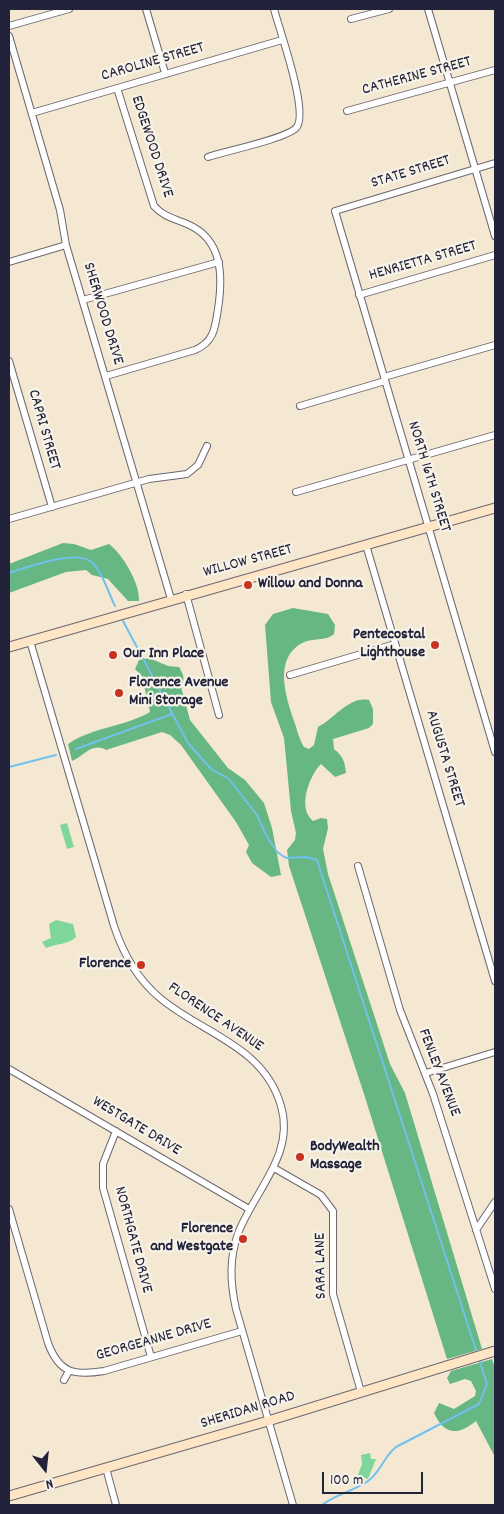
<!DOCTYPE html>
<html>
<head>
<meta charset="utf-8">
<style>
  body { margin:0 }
  #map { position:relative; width:504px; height:1514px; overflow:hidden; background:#f4e8d3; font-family:Dekko,sans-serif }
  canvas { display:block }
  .frame { position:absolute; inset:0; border:10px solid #22223b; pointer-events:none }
  .north { position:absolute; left:20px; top:1444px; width:50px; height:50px; -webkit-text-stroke:4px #f7f3e8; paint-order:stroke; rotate:164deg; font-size:14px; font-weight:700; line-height:20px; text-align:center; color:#22223b }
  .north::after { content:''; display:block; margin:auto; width:18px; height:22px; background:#22223b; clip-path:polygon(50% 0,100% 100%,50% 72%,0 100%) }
  .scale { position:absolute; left:322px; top:1472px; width:101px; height:22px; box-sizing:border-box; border:2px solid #22223b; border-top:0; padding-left:6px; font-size:15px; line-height:18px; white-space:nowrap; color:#22223b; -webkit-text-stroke:4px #f7f3e8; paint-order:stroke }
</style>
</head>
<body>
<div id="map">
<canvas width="504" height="1514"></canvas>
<div class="frame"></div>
<div class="north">N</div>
<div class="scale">100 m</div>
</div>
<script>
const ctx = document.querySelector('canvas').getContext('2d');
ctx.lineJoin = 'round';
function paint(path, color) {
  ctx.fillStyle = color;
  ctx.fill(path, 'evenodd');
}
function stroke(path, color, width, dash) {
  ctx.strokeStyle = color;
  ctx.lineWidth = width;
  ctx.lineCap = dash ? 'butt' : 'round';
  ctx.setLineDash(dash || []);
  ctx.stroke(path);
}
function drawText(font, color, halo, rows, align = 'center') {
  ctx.font = font + ' Dekko,sans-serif';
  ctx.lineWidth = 4.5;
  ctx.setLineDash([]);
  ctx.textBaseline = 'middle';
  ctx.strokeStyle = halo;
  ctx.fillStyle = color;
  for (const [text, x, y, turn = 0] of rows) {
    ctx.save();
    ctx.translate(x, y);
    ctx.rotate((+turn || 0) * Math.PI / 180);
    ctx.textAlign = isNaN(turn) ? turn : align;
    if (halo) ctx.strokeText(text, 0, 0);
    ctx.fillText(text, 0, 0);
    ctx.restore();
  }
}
const green = new Path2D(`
  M67,823L74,847L67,849L60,825Z
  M56,920L73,924L76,937C70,944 55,944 46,948L42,942L51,938L49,924Z
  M370,1453L371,1459H376L368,1479L358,1475L362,1464L361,1455Z`);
const forest = new Path2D(`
  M63,543L74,544L91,550L109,544C123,555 140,583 139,601H128L108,579L92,575L86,570L66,572L9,593V564Z
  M293,608L328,614L335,625L334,634C325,642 313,637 302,643C273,659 286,697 294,721C297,729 299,739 304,747L309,749L314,745L318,727C335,718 349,696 369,700L373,709V724L369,728L333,739L334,749C343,756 345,762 346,773L335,777L321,764C309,776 297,808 313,821L321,818L327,819L328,828L323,849L328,874L390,1064L405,1093L482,1349L447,1359L364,1094L289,866L287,850L295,840L296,833L291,811L284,738L271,702L265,625L273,614Z
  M149,658L168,666L179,667C184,675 185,679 181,687L190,720L228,768L245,780L264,803L272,828L281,875L271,877L252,863L246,852L249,845L236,822L181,745L170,735L162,732L106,750C92,742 84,756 72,761L68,744C93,727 124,727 150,712L142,676L135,669L139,660Z
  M492,1359L495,1368V1457L476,1421C458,1436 444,1435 434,1413L439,1403L454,1409L475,1396L476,1391L471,1381L465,1379L450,1384L447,1378L451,1371Z`);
const stream = new Path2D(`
  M9,573C27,567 74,550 90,561C102,570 108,592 115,606
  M123,621L188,743L211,769L229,779L257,815L266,835L277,852L286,858L306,857L317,860L476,1350
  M76,749L172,714
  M9,767L56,755
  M322,1505C336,1494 354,1491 368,1481C380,1473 384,1456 396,1447L479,1404L487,1384L480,1362`);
const street = new Path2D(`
  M146,9L165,73
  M428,9L495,236
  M351,19L389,9
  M9,26L69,9
  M9,36L60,210L66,245L171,599
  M347,111L495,70
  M32,113L282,40
  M208,157C226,151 285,139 296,128C310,114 279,29 274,9
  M495,163L335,211L495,752
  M9,262L66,245
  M359,295L495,255
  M83,300L219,262
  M9,361L52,507
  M106,376L195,350C214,342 215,328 218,309C223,276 223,239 187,224C173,218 164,217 154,206L117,88
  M384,377L495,345
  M300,406L385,381
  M296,492L495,435
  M9,519L149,479L187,474L198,465L207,446
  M366,545L495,981
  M186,594L219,715
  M30,641L114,926C123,953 137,979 160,998C203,1034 264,1046 281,1106C295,1154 256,1189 239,1231C229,1257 230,1282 236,1309L293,1505
  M290,675L395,644
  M358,866L400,1010L433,1094L495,1289
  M9,1069L249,1209
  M426,1073L495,1052
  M116,1131L103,1164V1188L151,1357
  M274,1168L321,1195L333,1211V1294L361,1392
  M9,1209L48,1343C59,1373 74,1376 104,1371L242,1331
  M476,1230L495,1202
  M64,1380L69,1371
  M106,1468L116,1505`);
const secondary = new Path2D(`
  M9,647L495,508
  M9,1496L268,1421L495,1351`);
const markers = [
  [248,585,5,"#c8321e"],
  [435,645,5,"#c8321e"],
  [113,655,5,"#c8321e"],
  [119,693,5,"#c8321e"],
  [141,965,5,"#c8321e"],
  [300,1157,5,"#c8321e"],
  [243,1239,5,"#c8321e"]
];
const streetNames = [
  ["CAROLINE STREET",153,63,-16],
  ["CATHERINE STREET",417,77,-15],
  ["EDGEWOOD DRIVE",151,147,72],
  ["STATE STREET",411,173,-17],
  ["HENRIETTA STREET",423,262,-16],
  ["SHERWOOD DRIVE",102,314,73],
  ["CAPRI STREET",43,430,74],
  ["NORTH 16TH STREET",428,477,73],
  ["WILLOW STREET",248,562,-15],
  ["AUGUSTA STREET",444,759,73],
  ["FLORENCE AVENUE",215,1018,34],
  ["FENLEY AVENUE",438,1073,69],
  ["WESTGATE DRIVE",136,1127,31],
  ["NORTHGATE DRIVE",132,1240,75],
  ["SARA LANE",322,1266,-91],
  ["GEORGEANNE DRIVE",154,1341,-16],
  ["SHERIDAN ROAD",248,1411,-17]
];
const poiNames = [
  ["Willow and Donna",258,585],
  ["Pentecostal",425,636,"right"],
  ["Lighthouse",425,654,"right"],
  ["Our Inn Place",123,655],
  ["Florence Avenue",129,684],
  ["Mini Storage",129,702],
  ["Florence",131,965,"right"],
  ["BodyWealth",310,1148],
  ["Massage",310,1166],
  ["Florence",233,1230,"right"],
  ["and Westgate",233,1248,"right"]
];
paint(green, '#7ed69b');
paint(forest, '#66b783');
stroke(stream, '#70c1ec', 2);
stroke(street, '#6c6770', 8);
stroke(secondary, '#6c6770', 11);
stroke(street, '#fff', 6);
stroke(secondary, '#fde5c5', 9);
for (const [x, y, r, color] of markers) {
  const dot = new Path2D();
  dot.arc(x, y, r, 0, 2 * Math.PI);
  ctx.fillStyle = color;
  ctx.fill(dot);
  stroke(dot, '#f7f3e8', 2);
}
drawText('16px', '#22223b', '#f7f3e8', streetNames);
drawText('bold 16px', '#22223b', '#f7f3e8', poiNames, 'left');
</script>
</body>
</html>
